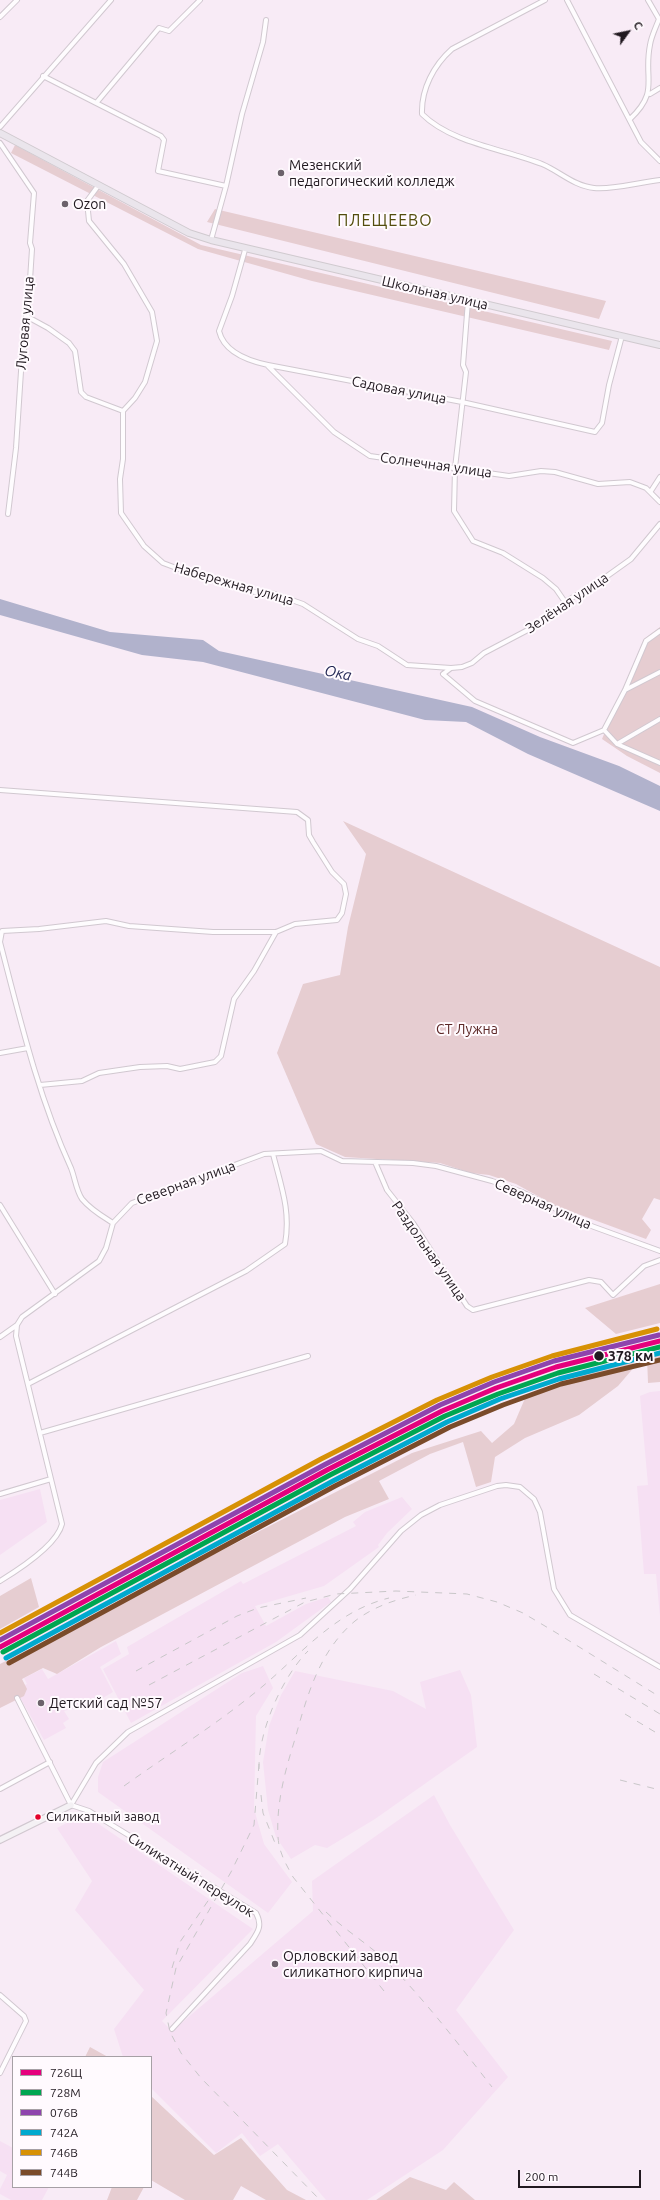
<!DOCTYPE html>
<html>
<head>
<meta charset="utf-8">
<style>
  body { margin:0 }
  #map { position:relative; width:660px; height:2200px; overflow:hidden; background:#f8ebf6; font-family:Ubuntu,sans-serif }
  canvas { display:block }
  .legend { position:absolute; left:12px; top:2056px; width:140px; height:132px; box-sizing:border-box; background:#fffafe; border:1px solid #a6a0a5; margin:0; padding:5px 7px; list-style:none; font-size:12px; color:#211920 }
  .legend li { display:flex; align-items:center; gap:8px; height:20px }
  .legend b { width:20px; border:1px solid #a6a0a5 }
  .north { position:absolute; left:608px; top:12px; width:40px; height:40px; -webkit-text-stroke:3px #fffafe; paint-order:stroke; rotate:57deg; font-size:11px; font-weight:700; line-height:16px; text-align:center; color:#211920 }
  .north::after { content:''; display:block; margin:auto; width:14px; height:18px; background:#211920; clip-path:polygon(50% 0,100% 100%,50% 72%,0 100%) }
  .scale { position:absolute; left:518px; top:2170px; width:123px; height:18px; box-sizing:border-box; border:2px solid #211920; border-top:0; padding-left:5px; font-size:12px; line-height:14px; white-space:nowrap; color:#211920; -webkit-text-stroke:3px #fffafe; paint-order:stroke }
</style>
</head>
<body>
<div id="map">
<canvas width="660" height="2200"></canvas>
<ul class="legend">
<li><b style="height:5px;background:#e5007d"></b>726Щ</li>
<li><b style="height:5px;background:#00a651"></b>728М</li>
<li><b style="height:5px;background:#8e44ad"></b>076В</li>
<li><b style="height:5px;background:#00a9ce"></b>742А</li>
<li><b style="height:5px;background:#d79105"></b>746В</li>
<li><b style="height:5px;background:#7a4b2a"></b>744В</li>
</ul>
<div class="north">С</div>
<div class="scale">200 m</div>
</div>
<script>
const ctx = document.querySelector('canvas').getContext('2d');
ctx.lineJoin = 'round';
function paint(path, color) {
  ctx.fillStyle = color;
  ctx.fill(path, 'evenodd');
}
function stroke(path, color, width, dash) {
  ctx.strokeStyle = color;
  ctx.lineWidth = width;
  ctx.lineCap = dash ? 'butt' : 'round';
  ctx.setLineDash(dash || []);
  ctx.stroke(path);
}
function drawText(font, color, halo, rows, align = 'center') {
  ctx.font = font + ' Ubuntu,sans-serif';
  ctx.lineWidth = 4;
  ctx.setLineDash([]);
  ctx.textBaseline = 'middle';
  ctx.strokeStyle = halo;
  ctx.fillStyle = color;
  for (const [text, x, y, turn = 0] of rows) {
    ctx.save();
    ctx.translate(x, y);
    ctx.rotate((+turn || 0) * Math.PI / 180);
    ctx.textAlign = isNaN(turn) ? turn : align;
    if (halo) ctx.strokeText(text, 0, 0);
    ctx.fillText(text, 0, 0);
    ctx.restore();
  }
}
const built = new Path2D(`
  M660,1391V1616L656,1574H644L637,1486L648,1485L640,1396L650,1392Z
  M40,1489L47,1522L0,1555V1500Z
  M402,1497L412,1509L387,1533L378,1545L379,1547L324,1586L255,1606L266,1626L306,1604L328,1597L331,1602L276,1642L131,1723L103,1669L129,1654L127,1647L241,1581L243,1584L356,1526L353,1522L365,1512Z
  M116,1641L121,1654L100,1667L113,1692L96,1702L64,1711L69,1719L63,1723L66,1728L44,1740L16,1690L27,1684L24,1678L42,1669L48,1679Z
  M263,1666L273,1688L256,1716L254,1809L264,1844L292,1882L268,1913L98,1792V1777L103,1762L242,1673Z
  M460,1670L471,1695L477,1747L375,1819L327,1848L315,1845L291,1859L276,1837L268,1810L263,1762L269,1726L281,1695L295,1671L393,1691L426,1709L420,1682Z
  M434,1795L450,1825L514,1930L456,2010L508,2077L443,2150L367,2200H326L278,2144L260,2156L242,2133L216,2153L151,2088V2057H123L114,2029L144,1990L75,1910L92,1881L57,1828L84,1814L253,1929L162,2021L172,2031L313,1911L312,1881Z
  M0,2141L13,2148V2187H49L42,2200H11L0,2194V2189L7,2175L0,2171Z`);
const green = new Path2D(`
  M15,145L201,245L612,341L609,350L312,281L198,249L11,153Z
  M215,209L606,301L599,319L207,222Z
  M660,627V773L627,756L602,739L644,639Z
  M343,821L660,967V1200L654,1198L642,1219L651,1230L646,1239L556,1206L516,1184L489,1175L471,1173L440,1163L345,1157L316,1144L277,1053L303,984L340,975L348,927L366,854Z
  M660,1284V1323L616,1334L585,1308Z
  M660,1355V1382L648,1383L647,1357Z
  M625,1359L636,1365L618,1386L579,1415L525,1438L495,1457L491,1482L476,1487L463,1442L430,1454L379,1481L389,1499L345,1517L101,1647L57,1674L43,1668L22,1679L27,1689L24,1696L0,1708V1664L412,1453L481,1431L492,1443L514,1424L526,1396Z
  M31,1578L39,1607L0,1629V1596Z
  M90,2047L108,2057H85Z
  M151,2096L214,2155L241,2138L287,2190L306,2200H266L241,2186L233,2200H185L151,2180Z
  M410,2177L446,2190L454,2182L475,2200H376Z
  M112,2187H144L137,2200H107Z`);
const water = new Path2D(`
  M0,599L110,632L203,640L219,651L472,707L540,737L619,766L660,786V811L528,754L466,722L425,720L203,662L142,655L0,615Z`);
const street = new Path2D(`
  M545,0L452,49C434,65 421,89 422,114C451,143 504,149 542,164C559,171 574,186 594,188C613,190 641,182 660,180
  M567,0L641,142L660,161
  M0,17L17,0
  M43,76L161,136L164,140L158,171L226,186L211,240
  M650,94L660,88
  M97,102L159,28L169,31L200,0
  M630,119C660,91 643,79 650,45C651,37 656,27 659,19L648,0
  M0,127L111,0
  M0,143L34,193L30,243L32,249L26,342L22,356L16,448L8,514
  M98,186L87,201L89,221L124,264L152,312L157,341L145,382L135,398L123,411V459L120,479L121,513L144,546L163,563L195,575L262,594L272,593L303,604L358,639L378,646L407,665L451,668
  M226,186L242,114L263,42L266,20
  M245,250L232,296L219,331C224,352 249,361 268,365L462,402L595,432L602,423L609,385L622,336
  M468,301L463,365L466,372L455,468L454,511L473,541L503,553L543,578L556,589L565,602
  M26,316L48,328L69,343L75,351L81,392L86,397L123,411
  M268,366L334,432L370,456L509,476L541,471L555,472L598,484L630,482L646,488L660,502
  M651,491L660,477
  M660,524L631,559L603,579L565,602L543,622L484,653L472,663L462,667L451,668L443,674L475,701L573,743L604,730L625,690L646,641L660,631
  M625,690L660,672
  M604,730L617,744L660,763
  M617,744L660,719
  M0,790L297,812L308,820L309,835L313,842L332,872L344,884L346,894L342,913L337,920L295,924L276,932H213L129,926L106,921L39,929L2,931L0,942C20,1019 38,1096 71,1168C75,1178 76,1190 82,1199C91,1210 102,1216 113,1223
  M0,1053L28,1048
  M40,1085L82,1081L99,1073L140,1067L167,1066L180,1069L215,1062L221,1056L234,999L254,971L276,932
  M375,1162L387,1190L413,1223L467,1306L473,1310L589,1280L601,1282L613,1295L644,1266L660,1260
  M0,1205L55,1294
  M0,1337L17,1325
  M28,1384L246,1271L285,1244C291,1211 281,1186 273,1154
  M40,1433L308,1356
  M0,1494L51,1479
  M0,1581C18,1570 57,1545 62,1524L16,1336L17,1325L22,1317L99,1261L106,1248L113,1223L132,1203L264,1154L321,1151L342,1161L413,1163L436,1166L492,1181L522,1192L586,1224L660,1251
  M17,1698L71,1805
  M0,1789L50,1762
  M71,1805L96,1763L128,1732L300,1635L350,1589L401,1531L421,1515L440,1505L497,1486L506,1485L520,1487L534,1499L540,1512L554,1589L570,1615L660,1667
  M71,1805L89,1811L256,1913C263,1926 258,1932 250,1944L172,2029
  M0,1995L24,2016L26,2021L0,2073`);
const secondary = new Path2D(`
  M0,1840L71,1805`);
const primary = new Path2D(`
  M0,133L189,233L211,240L660,345`);
const rail = new Path2D(`
  M136,1671L237,1616L258,1608L306,1598
  M594,1674L660,1714
  M149,1685L305,1602L336,1594L396,1591L467,1594L497,1602L523,1613L555,1632L660,1697
  M625,1714L660,1735
  M259,1764L254,1825L231,1872L176,1968L166,2013L170,2032L181,2053L201,2078L320,2200
  M259,1769C258,1732 282,1677 308,1651
  M620,1780L660,1790
  M124,1786C170,1753 219,1723 263,1686C302,1653 336,1611 389,1598
  M261,1795L263,1813L277,1848
  M326,1912C347,1932 372,1946 392,1967C428,2004 460,2046 492,2087
  M172,1968L180,1942L214,1892
  M384,1991L293,1877C286,1864 279,1853 278,1837C276,1804 285,1771 295,1739C307,1696 319,1651 355,1621C373,1607 394,1600 416,1595`);
const rail1 = new Path2D(`
  M0,1647L327,1470L442,1411L496,1388L556,1367L660,1341`);
const rail2 = new Path2D(`
  M3,1652L330,1475L445,1416L498,1394L558,1373L660,1347`);
const rail3 = new Path2D(`
  M0,1640L324,1465L440,1405L494,1382L554,1361L659,1335`);
const rail4 = new Path2D(`
  M6,1658L333,1481L447,1422L500,1399L559,1379L660,1353`);
const rail5 = new Path2D(`
  M0,1633L321,1459L437,1400L492,1377L552,1356L657,1329`);
const rail6 = new Path2D(`
  M9,1663L335,1486L450,1427L503,1405L561,1384L660,1360`);
const markers = [
  [281,173,4,"#6c626b"],
  [65,204,4,"#6c626b"],
  [599,1356,5.5,"#211920"],
  [41,1703,4,"#6c626b"],
  [38,1817,3.5,"#e4002b"],
  [275,1964,4,"#6c626b"]
];
const busNames = [
  ["Силикатный завод",46,1817]
];
const poiNames = [
  ["Мезенский",289,165],
  ["педагогический колледж",289,181],
  ["Ozon",73,204],
  ["Детский сад №57",49,1703],
  ["Орловский завод",283,1956],
  ["силикатного кирпича",283,1972]
];
const streetNames = [
  ["Школьная улица",435,293,13],
  ["Луговая улица",25,323,-85],
  ["Садовая улица",399,390,11],
  ["Солнечная улица",436,465,8],
  ["Набережная улица",234,584,16],
  ["Зелёная улица",567,603,-34],
  ["Северная улица",186,1183,-20],
  ["Северная улица",543,1204,24],
  ["Раздольная улица",429,1251,55],
  ["Силикатный переулок",191,1875,32]
];
const parkNames = [
  ["СТ Лужна",467,1029]
];
const stopNames = [
  ["378 км",608,1356]
];
const waterNames = [
  ["Ока",338,673,12]
];
const quarterNames = [
  ["ПЛЕЩЕЕВО",385,221]
];
paint(built, '#f6e0f3');
paint(green, '#e6cdd1');
paint(water, '#b1b2cc');
stroke(street, '#d1c8d0', 6);
stroke(secondary, '#d1c8d0', 8);
stroke(primary, '#d0cacf', 8);
stroke(street, '#fefcfe', 4);
stroke(secondary, '#f4f1f4', 5.5);
stroke(primary, '#eae5ec', 6);
stroke(rail, '#c8c6c8', 1, [7, 7]);
stroke(rail1, '#e5007d', 5);
stroke(rail2, '#00a651', 5);
stroke(rail3, '#8e44ad', 5);
stroke(rail4, '#00a9ce', 5);
stroke(rail5, '#d79105', 5);
stroke(rail6, '#7a4b2a', 5);
for (const [x, y, r, color] of markers) {
  const dot = new Path2D();
  dot.arc(x, y, r, 0, 2 * Math.PI);
  ctx.fillStyle = color;
  ctx.fill(dot);
  stroke(dot, '#fffafe', 1.5);
}
drawText('13px', '#211920', '#fffafe', busNames, 'left');
drawText('14px', '#211920', '#fffafe', poiNames, 'left');
drawText('14px', '#211920', '#fffafe', streetNames);
drawText('14px', '#5d2827', '#fffafe', parkNames);
drawText('bold 14px', '#211920', '#fffafe', stopNames, 'left');
drawText('italic 15px', '#222653', '#fffafe', waterNames);
ctx.letterSpacing = '1px';
drawText('16px', '#534d0d', '#fffafe', quarterNames);
ctx.letterSpacing = '0px';
</script>
</body>
</html>
